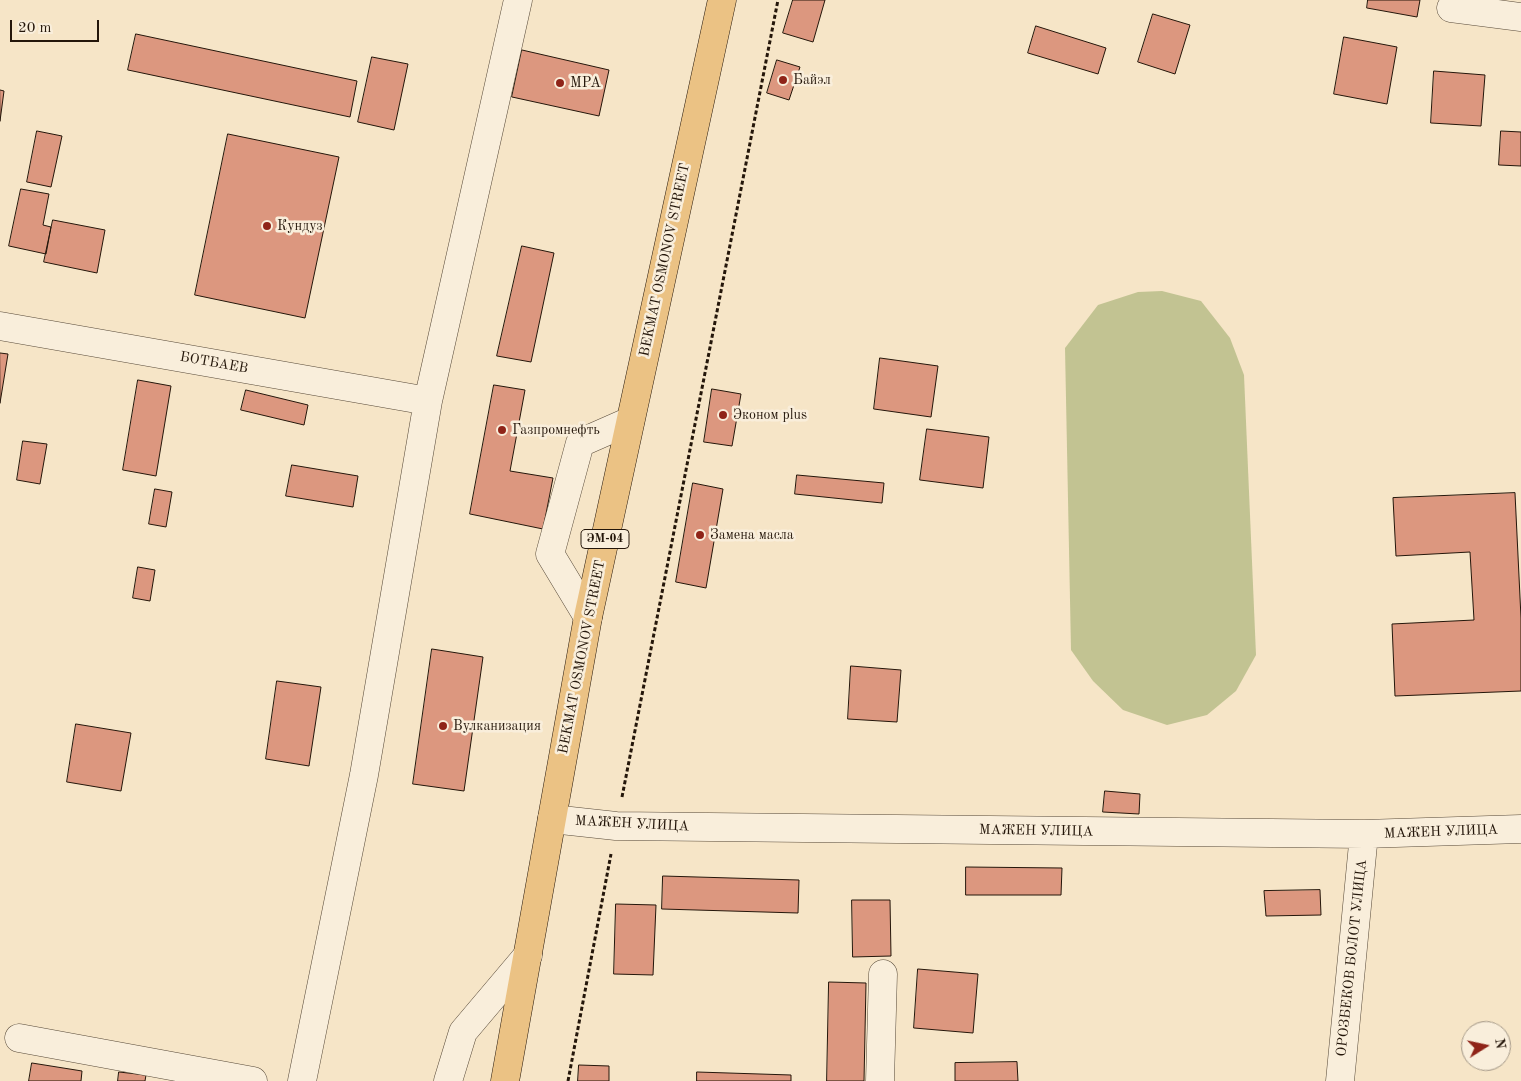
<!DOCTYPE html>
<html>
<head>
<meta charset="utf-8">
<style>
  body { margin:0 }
  #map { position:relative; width:1521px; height:1081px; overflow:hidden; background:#f6e5c7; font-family:"Old Standard TT",serif }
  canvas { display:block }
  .north { position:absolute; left:1461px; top:1021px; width:50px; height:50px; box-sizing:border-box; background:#f9eedb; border:1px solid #a49887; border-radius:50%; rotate:80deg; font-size:14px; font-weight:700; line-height:20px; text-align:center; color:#24160a }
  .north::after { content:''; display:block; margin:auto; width:18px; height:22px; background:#8f2418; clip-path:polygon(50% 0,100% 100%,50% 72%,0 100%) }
  .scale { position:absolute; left:10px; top:20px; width:89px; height:22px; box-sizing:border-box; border:2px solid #24160a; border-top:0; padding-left:6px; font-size:15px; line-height:18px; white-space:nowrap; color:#24160a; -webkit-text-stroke:4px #f9eedb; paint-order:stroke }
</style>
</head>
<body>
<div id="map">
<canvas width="1521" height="1081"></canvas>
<div class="north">N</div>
<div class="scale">20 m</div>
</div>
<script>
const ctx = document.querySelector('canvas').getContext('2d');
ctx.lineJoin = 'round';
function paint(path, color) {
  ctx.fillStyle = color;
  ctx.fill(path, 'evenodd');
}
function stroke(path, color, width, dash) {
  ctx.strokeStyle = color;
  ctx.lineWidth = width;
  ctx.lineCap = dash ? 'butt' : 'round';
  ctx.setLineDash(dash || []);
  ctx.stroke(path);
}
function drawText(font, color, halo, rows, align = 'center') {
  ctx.font = font + ' "Old Standard TT",serif';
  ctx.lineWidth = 5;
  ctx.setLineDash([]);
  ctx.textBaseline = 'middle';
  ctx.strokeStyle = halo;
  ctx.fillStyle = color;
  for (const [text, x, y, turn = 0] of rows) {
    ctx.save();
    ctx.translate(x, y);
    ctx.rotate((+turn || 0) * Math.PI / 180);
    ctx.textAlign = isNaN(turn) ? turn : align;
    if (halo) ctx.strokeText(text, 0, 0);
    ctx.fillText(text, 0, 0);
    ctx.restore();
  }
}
const green = new Path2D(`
  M1162,291L1201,301L1230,338L1244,375L1256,655L1236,691L1207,715L1167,725L1123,710L1093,681L1071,650L1065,348L1098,305L1138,292Z`);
const building = new Path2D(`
  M793,0H825L813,42L783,33Z
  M1368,0H1420L1417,17L1367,8Z
  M1153,14L1190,25L1175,74L1138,62Z
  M1036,26L1106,48L1098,74L1028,53Z
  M136,34L357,81L350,117L128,70Z
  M1344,37L1397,47L1387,104L1334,94Z
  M522,50L609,70L599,116L512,97Z
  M372,57L408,64L394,130L358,122Z
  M777,60L800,67L789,100L767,93Z
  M1434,71L1485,75L1481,126L1431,123Z
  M0,90L4,91L0,121Z
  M37,131L62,136L51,187L27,182Z
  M1501,131L1521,132V166L1499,165Z
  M228,134L339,157L305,318L195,295Z
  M21,189L49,194L43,225L51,227L46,254L9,246Z
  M53,220L105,230L97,273L44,262Z
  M522,246L554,253L531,362L497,356Z
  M0,353L8,354L0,403Z
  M880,358L938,366L931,417L874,409Z
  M138,380L171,386L156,476L123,470Z
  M494,385L525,390L510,471L553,478L543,529L470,514Z
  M712,389L741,394L732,446L704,442Z
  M246,390L308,405L304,425L241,410Z
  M927,429L989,437L983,488L920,480Z
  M23,441L47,444L40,484L17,480Z
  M292,465L358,476L353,507L286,496Z
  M797,475L884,483L882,503L795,494Z
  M693,483L723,489L706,588L676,582Z
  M155,489L172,492L166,527L149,524Z
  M1515,493L1521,618V691L1395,696L1392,624L1474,620L1470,552L1396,556L1393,498Z
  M138,567L155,570L150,601L133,598Z
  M432,649L483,657L464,791L413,784Z
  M851,666L901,670L897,722L848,719Z
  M277,681L321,687L309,766L266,759Z
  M76,724L131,733L121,791L67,782Z
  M1105,791L1140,794L1139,814L1103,812Z
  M966,867L1062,868L1061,895H966Z
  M663,876L799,880L798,913L662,909Z
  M1320,890L1321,915L1266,916L1264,891Z
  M852,900H890L891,956L853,957Z
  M616,904L656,905L653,975L614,974Z
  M918,969L978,974L973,1033L914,1028Z
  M829,982L866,983L864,1081H827Z
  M1017,1062L1018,1081H955V1063Z
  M32,1063L82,1071L81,1081H29Z
  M579,1065L609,1066V1081H578Z
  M119,1072L146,1075L145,1081H118Z
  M697,1072L791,1075V1081H697Z`);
const path = new Path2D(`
  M622,797L778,0
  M568,1081L611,854`);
const minor = new Path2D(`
  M1451,8L1521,17
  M0,326L428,401
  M588,617L550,554L580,443L630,421
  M552,819L616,826L1364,834L1521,829
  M19,1038L253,1081
  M302,1081L364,775L428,401L518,0
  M448,1081L463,1032L528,955
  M880,1081L883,974
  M1340,1081L1364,834`);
const highway = new Path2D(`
  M505,1081L588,617L722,0`);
const markers = [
  [783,80,5,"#8f2418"],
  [560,83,5,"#8f2418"],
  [267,226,5,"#8f2418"],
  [723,415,5,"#8f2418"],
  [502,430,5,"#8f2418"],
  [700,535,5,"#8f2418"],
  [443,726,5,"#8f2418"]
];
const shields = [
  [605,539,48]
];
const shieldNames = [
  ["ЭМ-04",605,539]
];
const poiNames = [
  ["Байэл",793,80],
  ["MPA",570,83],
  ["Кундуз",277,226],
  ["Эконом plus",733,415],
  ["Газпромнефть",512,430],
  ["Замена масла",710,535],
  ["Вулканизация",453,726]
];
const streetNames = [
  ["BEKMAT OSMONOV STREET",665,260,-78],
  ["БОТБАЕВ",214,363,10],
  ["BEKMAT OSMONOV STREET",582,657,-79],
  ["МАЖЕН УЛИЦА",632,824,3],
  ["МАЖЕН УЛИЦА",1036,831,1],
  ["МАЖЕН УЛИЦА",1441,832,-2],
  ["ОРОЗБЕКОВ БОЛОТ УЛИЦА",1352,958,-84]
];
paint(green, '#c2c392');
paint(building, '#dc977f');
stroke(building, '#24160a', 1);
stroke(minor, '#584a39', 29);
stroke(highway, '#24160a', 29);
stroke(path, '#24160a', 3, [4, 2.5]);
stroke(minor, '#f9eedb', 28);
stroke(highway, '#ebc284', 28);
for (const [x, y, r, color] of markers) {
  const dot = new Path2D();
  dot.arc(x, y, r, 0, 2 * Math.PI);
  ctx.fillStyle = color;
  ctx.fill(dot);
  stroke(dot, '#f9eedb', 2);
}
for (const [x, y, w] of shields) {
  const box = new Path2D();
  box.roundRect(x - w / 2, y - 9.5, w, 19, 4);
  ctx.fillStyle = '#f9eedb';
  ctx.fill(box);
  stroke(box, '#24160a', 1);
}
drawText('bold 12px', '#24160a', null, shieldNames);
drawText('14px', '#24160a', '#f9eedb', poiNames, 'left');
drawText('14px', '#24160a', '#f9eedb', streetNames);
</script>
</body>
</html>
